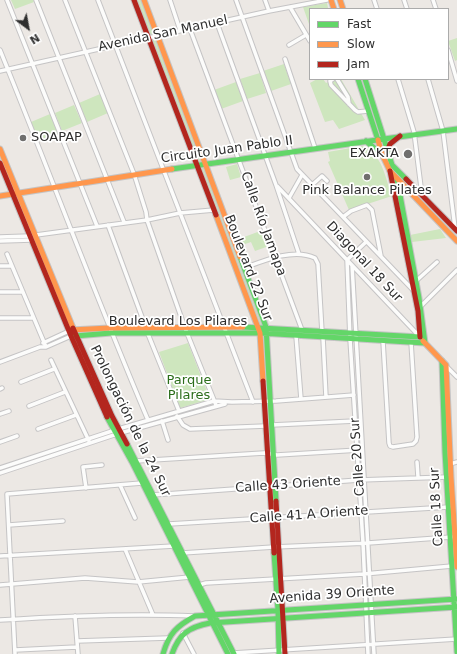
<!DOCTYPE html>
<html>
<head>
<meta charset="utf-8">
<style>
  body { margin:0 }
  #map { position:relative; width:457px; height:654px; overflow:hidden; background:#ece8e4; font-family:"DejaVu Sans",sans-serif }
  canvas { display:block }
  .legend { position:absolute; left:309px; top:8px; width:140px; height:72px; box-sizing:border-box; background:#fff; border:1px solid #ababab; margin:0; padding:5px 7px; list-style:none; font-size:12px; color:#2e2e2e }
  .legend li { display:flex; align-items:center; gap:8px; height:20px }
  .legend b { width:20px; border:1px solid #ababab }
  .north { position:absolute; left:8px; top:8px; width:40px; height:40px; -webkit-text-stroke:3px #fff; paint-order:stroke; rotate:148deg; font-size:11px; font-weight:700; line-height:16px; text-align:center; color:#2e2e2e }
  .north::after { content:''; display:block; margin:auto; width:14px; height:18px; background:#2e2e2e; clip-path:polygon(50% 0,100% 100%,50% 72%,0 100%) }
</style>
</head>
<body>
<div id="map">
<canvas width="457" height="654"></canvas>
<ul class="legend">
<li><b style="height:5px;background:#63d668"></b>Fast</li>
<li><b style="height:5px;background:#ff974d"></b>Slow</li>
<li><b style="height:5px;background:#b3261e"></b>Jam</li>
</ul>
<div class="north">N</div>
</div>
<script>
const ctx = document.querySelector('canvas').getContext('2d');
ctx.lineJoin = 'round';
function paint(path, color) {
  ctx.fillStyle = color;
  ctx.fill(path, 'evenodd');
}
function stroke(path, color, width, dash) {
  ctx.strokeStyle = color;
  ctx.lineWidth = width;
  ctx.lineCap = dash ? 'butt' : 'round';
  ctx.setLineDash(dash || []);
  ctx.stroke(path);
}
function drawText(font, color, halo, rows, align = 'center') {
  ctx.font = font + ' "DejaVu Sans",sans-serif';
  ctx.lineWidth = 3.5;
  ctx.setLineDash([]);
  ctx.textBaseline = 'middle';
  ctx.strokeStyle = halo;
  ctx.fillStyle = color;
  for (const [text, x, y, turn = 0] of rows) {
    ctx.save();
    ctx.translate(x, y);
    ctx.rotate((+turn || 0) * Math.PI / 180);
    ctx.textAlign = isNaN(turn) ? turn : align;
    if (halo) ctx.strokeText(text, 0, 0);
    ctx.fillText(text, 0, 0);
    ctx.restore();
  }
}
const green = new Path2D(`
  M11,0H33L34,2L15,9Z
  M134,0H144L205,162L197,163Z
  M327,3L328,8L310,9V27L303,7Z
  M457,38V60L455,61L448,41Z
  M284,64L291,84L271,91L263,71Z
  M260,73L266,93L247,99L240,79Z
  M317,79H323L326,83L335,79H341L365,120L339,129L333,120L325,122L310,83Z
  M236,82L243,101L221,109L214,90Z
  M100,94L108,113L87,122L79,103Z
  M74,105L82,123L62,131L55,113Z
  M50,114L58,134L39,141L31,122Z
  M362,146C382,153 385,177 392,196L349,210L328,162L330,161L328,152Z
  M237,164L241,177L230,180L226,167Z
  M200,167H205L265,326L259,325Z
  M440,229L446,238L412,242L410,235Z
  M263,230L269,246L255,251L251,242L239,246L236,240Z
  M188,343L210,399L180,408L159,352Z`);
const street = new Path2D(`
  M7,0L97,226
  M36,0L124,222
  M65,0L134,174L146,212L147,220L185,328L216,405
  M98,0L253,402
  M170,0L180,30
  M236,0L297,169L414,291
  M265,0L269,11
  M374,0L377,9
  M404,0L407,9
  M433,0L436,9
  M290,7L310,41
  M217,23L276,185L299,254
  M190,29L302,330
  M289,45L306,35
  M0,50C50,173 96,298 148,420
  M448,50L457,81
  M285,59L315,148
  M0,71L269,11L327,0
  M333,79L330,81L331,85L355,110L358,112L368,111
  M337,79L348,97L349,104
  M398,79L414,132L422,195
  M428,79L443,131L455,228
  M312,185L322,176L327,181
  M277,186L420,337
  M289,198L302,175
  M343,217L351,211L367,205L372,210L381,256
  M108,225L146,328
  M36,235L147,220L180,213L214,210
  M0,237L30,236
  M0,241L32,240
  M366,242L347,260L350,339L363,543L368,654
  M7,254L46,347
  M352,265L374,654
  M0,266H12
  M244,268C265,260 294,248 315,258L318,264L322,332
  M416,281L437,262
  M0,292H23
  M420,307L457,270
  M0,318H33
  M148,334L179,411
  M296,336L301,399
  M323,338L326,397
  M383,341L389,443L390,446L393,447L413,444L416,441L417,437L411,342
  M43,343L69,331
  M51,360L89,441
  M0,362L40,347H46L71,336
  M446,366L457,377
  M21,382L54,369
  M0,389L2,388
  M29,406L65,392
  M0,414L9,411
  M177,416L183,425L190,429L266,426
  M162,421L168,440
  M272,425L355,421
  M38,429L76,415
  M0,442L17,436
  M136,461L264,453L277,455L359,450
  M417,462L418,477
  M450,464L457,462
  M0,468L115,430L214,401L232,402L276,401L354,395
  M0,473L117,434L225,404
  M120,485L135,518
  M86,488L83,467L102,465
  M152,495L359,480L448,477
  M169,524L449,507
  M9,525L63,521
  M125,549L153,615
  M182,553L274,547L368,543L452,537
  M0,556L174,546
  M0,585L85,578L138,582L190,577
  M199,585L206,583L364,574L452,566
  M75,616L78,654
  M0,620C64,616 130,613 194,616
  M183,633L194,654
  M77,641L168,638
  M15,650L77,647
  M233,653L457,639
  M15,654L7,494L142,483`);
const fast = new Path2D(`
  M358,79L378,140
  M365,79L384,139L457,129
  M366,141L381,154
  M172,169L384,139L392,165L406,179
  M397,179L419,298L425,343
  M240,257L266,327L276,501
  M243,327L420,337
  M75,336L111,333H260L425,343
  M442,361L445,452L457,652
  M107,417L132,462L228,654
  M127,444L234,654
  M274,553L278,610L279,654
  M163,654C169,633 177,626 195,616L457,599
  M172,654C179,634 189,627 210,623L457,607`);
const slow = new Path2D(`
  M144,0L240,257
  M331,0L334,9
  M340,0L343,9
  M378,140L382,154L390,171L457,241
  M0,149L73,328
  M0,196L172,169
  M216,215L260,333L263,381
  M71,330L109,328L243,327
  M423,341L446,365L451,477L457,567`);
const jam = new Path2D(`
  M134,0L216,215
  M388,149L390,144L400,136
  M0,163L71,336L107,417
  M390,171L418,311L420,337
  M406,179L457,231
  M73,328L112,416L127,444
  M263,381L274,553
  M276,501L285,654`);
const markers = [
  [23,138,4,"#706f6e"],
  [408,154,5,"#706f6e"],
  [367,177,4,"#706f6e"]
];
const streetNames = [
  ["Avenida San Manuel",163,34,-12],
  ["Circuito Juan Pablo II",227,150,-8],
  ["Calle Río Jamapa",263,224,70],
  ["Diagonal 18 Sur",364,262,47],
  ["Boulevard 22 Sur",248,268,69],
  ["Boulevard Los Pilares",178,322],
  ["Prolongación de la 24 Sur",130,421,64],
  ["Calle 20 Sur",358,457,-94],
  ["Calle 43 Oriente",288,485,-4],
  ["Calle 18 Sur",437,507,-93],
  ["Calle 41 A Oriente",309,515,-4],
  ["Avenida 39 Oriente",332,595,-4]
];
const poiNames = [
  ["SOAPAP",31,138],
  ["EXAKTA",399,154,"right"],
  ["Pink Balance Pilates",367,191,"center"]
];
const parkNames = [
  ["Parque",189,381],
  ["Pilares",189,396]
];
paint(green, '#cee6be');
stroke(street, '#c5c4c5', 5.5);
stroke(fast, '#c5c4c5', 7);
stroke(slow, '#c5c4c5', 7);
stroke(jam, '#c5c4c5', 7);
stroke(street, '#fcfcfb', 3.5);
stroke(fast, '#63d668', 5);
stroke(slow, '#ff974d', 5);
stroke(jam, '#b3261e', 5);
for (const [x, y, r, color] of markers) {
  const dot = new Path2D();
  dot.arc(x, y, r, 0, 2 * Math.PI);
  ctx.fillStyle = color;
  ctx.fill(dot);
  stroke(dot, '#fff', 1.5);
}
drawText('13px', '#2e2e2e', '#fff', streetNames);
drawText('13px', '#2e2e2e', '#fff', poiNames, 'left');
drawText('13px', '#2c6e1b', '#fff', parkNames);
</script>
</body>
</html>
